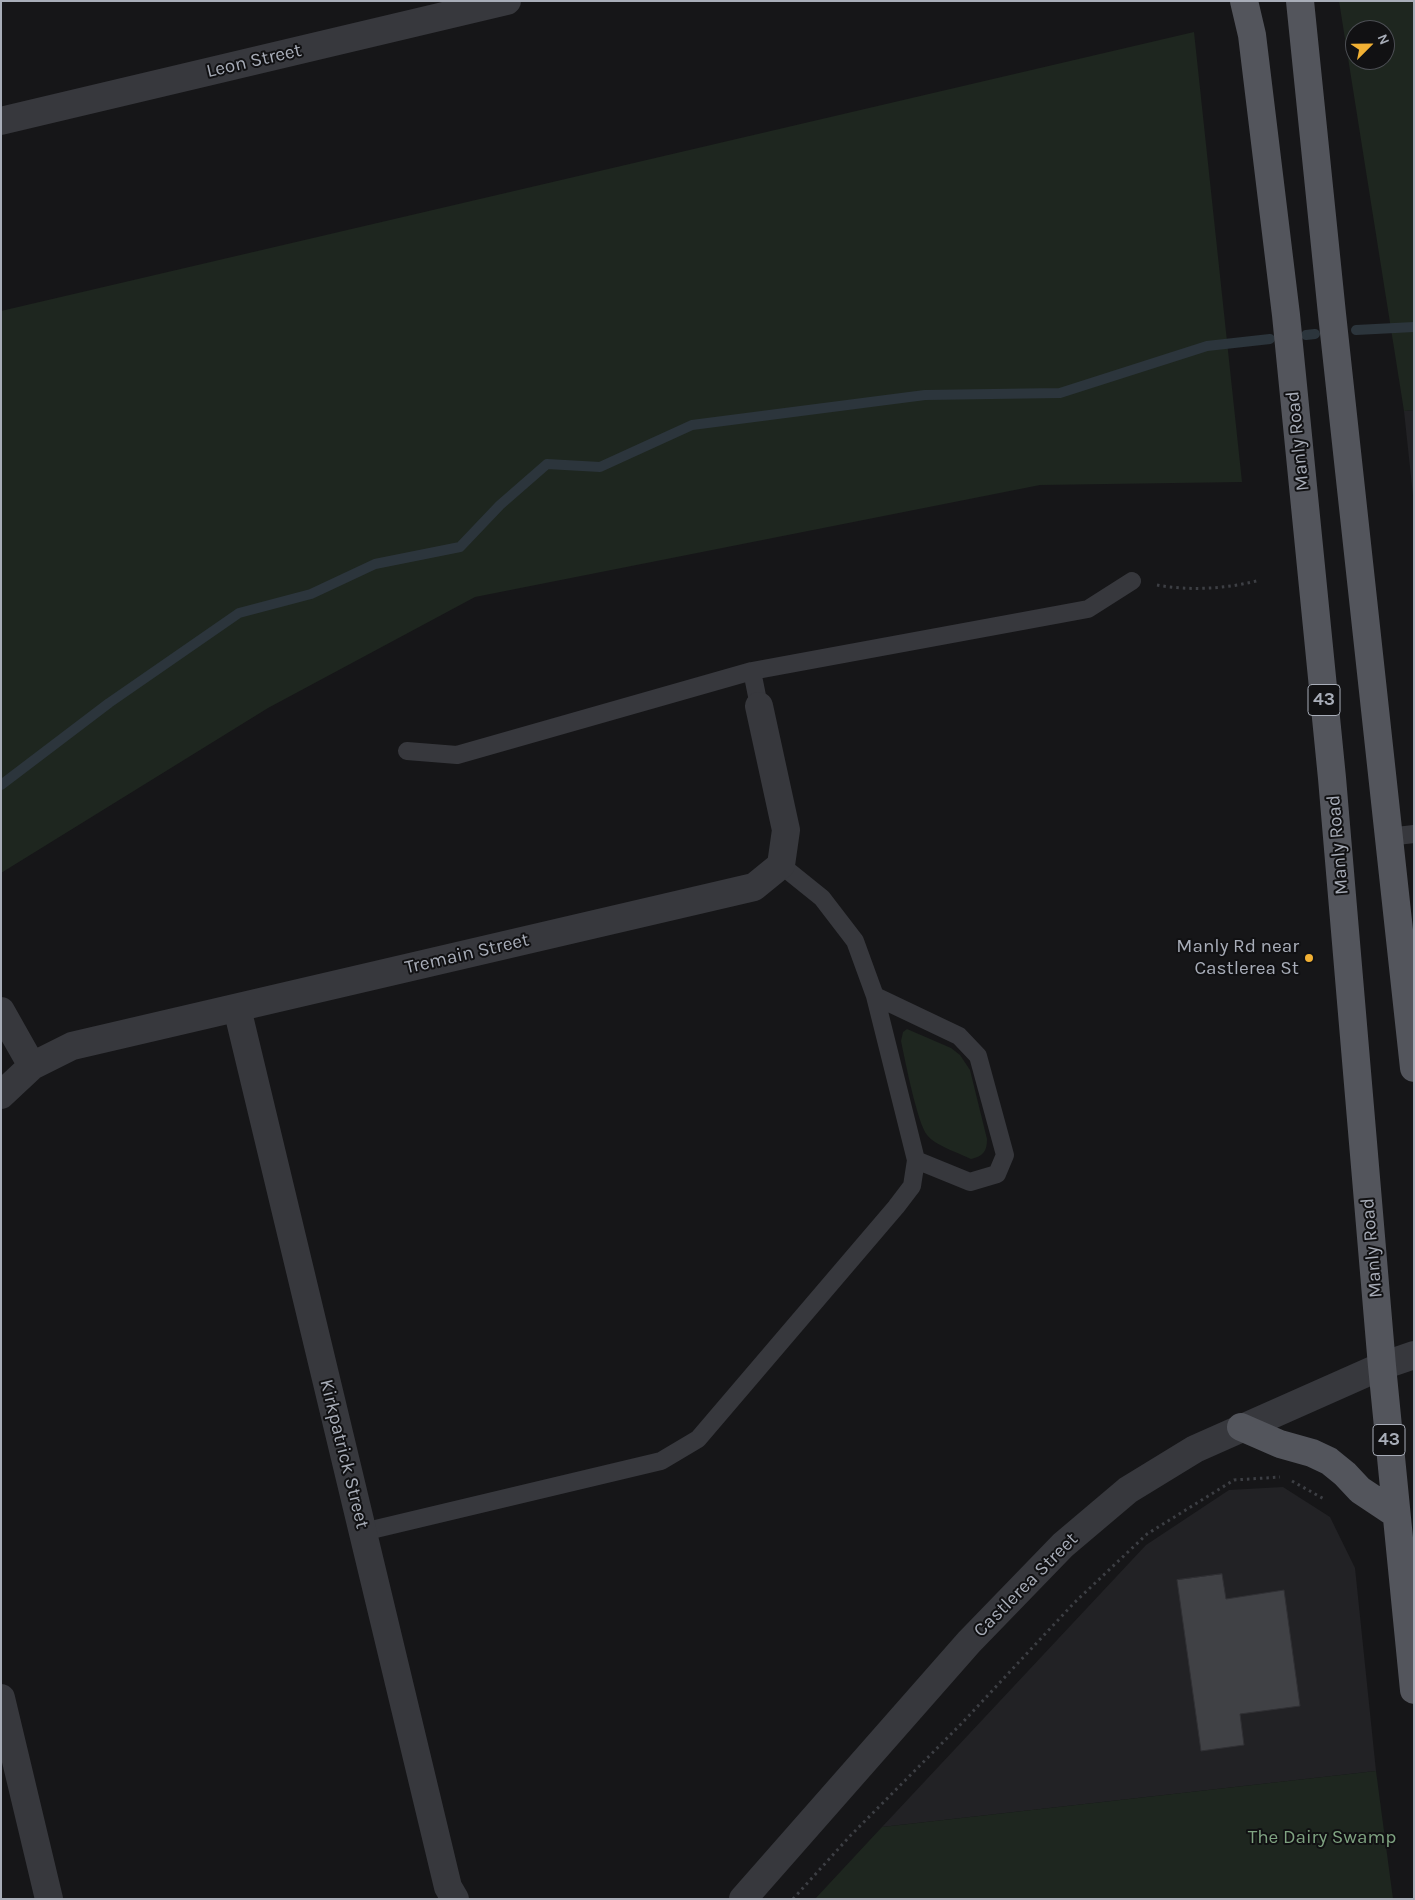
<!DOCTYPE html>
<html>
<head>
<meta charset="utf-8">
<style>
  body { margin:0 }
  #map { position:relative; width:1415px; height:1900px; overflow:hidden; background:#161618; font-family:Karla,sans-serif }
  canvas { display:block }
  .frame { position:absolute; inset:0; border:2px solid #a8adb8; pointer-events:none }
  .north { position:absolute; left:1345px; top:20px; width:50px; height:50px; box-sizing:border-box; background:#111113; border:1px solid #4d4f55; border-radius:50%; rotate:67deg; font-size:14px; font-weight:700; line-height:20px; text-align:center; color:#a8adb8 }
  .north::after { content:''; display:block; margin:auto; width:18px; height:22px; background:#f2b134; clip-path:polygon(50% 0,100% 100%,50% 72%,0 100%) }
</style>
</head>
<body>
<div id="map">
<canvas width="1415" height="1900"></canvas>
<div class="frame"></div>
<div class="north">N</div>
</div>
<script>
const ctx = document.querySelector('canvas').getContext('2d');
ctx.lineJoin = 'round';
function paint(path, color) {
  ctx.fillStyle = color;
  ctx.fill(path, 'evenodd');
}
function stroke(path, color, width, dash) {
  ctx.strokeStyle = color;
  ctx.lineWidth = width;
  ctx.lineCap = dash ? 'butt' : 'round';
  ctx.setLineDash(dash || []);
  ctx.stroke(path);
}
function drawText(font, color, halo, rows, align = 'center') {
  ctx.font = font + ' Karla,sans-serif';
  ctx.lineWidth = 4;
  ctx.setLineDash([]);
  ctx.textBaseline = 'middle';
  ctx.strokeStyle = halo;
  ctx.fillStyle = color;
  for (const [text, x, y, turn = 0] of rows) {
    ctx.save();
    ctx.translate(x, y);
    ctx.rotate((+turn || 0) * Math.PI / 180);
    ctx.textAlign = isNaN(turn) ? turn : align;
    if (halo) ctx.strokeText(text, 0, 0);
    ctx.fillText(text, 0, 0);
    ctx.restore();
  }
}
const built = new Path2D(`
  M1414,410V505L1404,411Z
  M1283,1487L1330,1517L1355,1568L1376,1771L882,1827L1146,1545L1229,1490Z`);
const green = new Path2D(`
  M1339,1H1414V410L1404,411ZM1355,30H1385V60H1355Z
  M1194,32L1242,482L1040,485L475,597L268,708L1,873V311Z
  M907,1029L951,1048L960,1055L970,1070L987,1139C987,1152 983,1156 971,1159C957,1152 936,1146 927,1135C917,1122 905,1060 901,1041L903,1032Z
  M1376,1771L1393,1899H815L882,1827Z`);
const stream = new Path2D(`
  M1356,330L1414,327
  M1306,335L1315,334
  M1,785L109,703L239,613L311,594L375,564L460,547L500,505L547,464L600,467L692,425L925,395L1060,393L1207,346L1270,339`);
const building = new Path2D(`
  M1222,1574L1226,1599L1284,1590L1300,1706L1240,1714L1244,1745L1201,1751L1177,1580Z`);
const path = new Path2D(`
  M1157,585C1190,591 1227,589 1260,580
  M1292,1481L1324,1499
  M793,1899L850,1836L963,1722L1074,1603L1147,1534L1234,1480L1280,1477`);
const service = new Path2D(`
  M752,671L759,706
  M407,751L457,755L752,671L1088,609L1132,581
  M1388,837L1414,834
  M875,996L959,1036L978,1056L1005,1155L997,1174L970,1182L916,1160
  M363,1532L661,1461L698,1439L896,1207L912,1186L916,1160L875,996L855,941L822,898L781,865`);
const minor = new Path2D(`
  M1,121L507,1
  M237,1008L448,1887L455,1899
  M1,1011L32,1066
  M1,1095L32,1066L72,1046L754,887L781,865L786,830L759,706
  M1,1698L49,1899
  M743,1899L969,1642L1063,1545L1128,1490L1195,1449L1382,1366L1414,1355`);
const primary = new Path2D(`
  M1244,1L1252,35L1286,315L1332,778L1382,1366L1414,1690
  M1300,1L1332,314L1414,1068
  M1241,1427L1280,1444L1312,1453L1329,1461L1345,1474L1360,1490L1396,1514`);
const markers = [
  [1309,958,5,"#f2b134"]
];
const shields = [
  [1324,700,32],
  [1389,1440,32]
];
const shieldNames = [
  ["43",1324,700],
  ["43",1389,1440]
];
const streetNames = [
  ["Leon Street",254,61,-13],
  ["Manly Road",1298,441,-96],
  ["Manly Road",1338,845,-95],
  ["Tremain Street",467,954,-13],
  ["Manly Road",1372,1248,-95],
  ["Kirkpatrick Street",344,1454,76],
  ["Castlerea Street",1026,1585,-45]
];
const poiNames = [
  ["Manly Rd near",1299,947],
  ["Castlerea St",1299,969]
];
const parkNames = [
  ["The Dairy Swamp",1322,1838]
];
paint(built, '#222225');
paint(green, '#1e261f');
stroke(stream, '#2c353c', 10);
paint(building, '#404145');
stroke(building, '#303034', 1);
stroke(path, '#3d3f44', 3, [2.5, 4]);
stroke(service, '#37383d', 18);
stroke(minor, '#37383d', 28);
stroke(primary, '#53555c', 28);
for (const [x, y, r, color] of markers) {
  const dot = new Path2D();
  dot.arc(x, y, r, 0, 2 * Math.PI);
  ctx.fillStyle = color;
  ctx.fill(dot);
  stroke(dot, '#111113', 2);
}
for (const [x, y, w] of shields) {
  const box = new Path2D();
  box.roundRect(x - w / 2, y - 15.5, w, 31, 4);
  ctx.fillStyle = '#111113';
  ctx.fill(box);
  stroke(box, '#a8adb8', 1);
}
drawText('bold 18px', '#a8adb8', null, shieldNames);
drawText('19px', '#a8adb8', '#111113', streetNames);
drawText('19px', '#a8adb8', '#111113', poiNames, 'right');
drawText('19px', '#7fa381', '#111113', parkNames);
</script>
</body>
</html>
